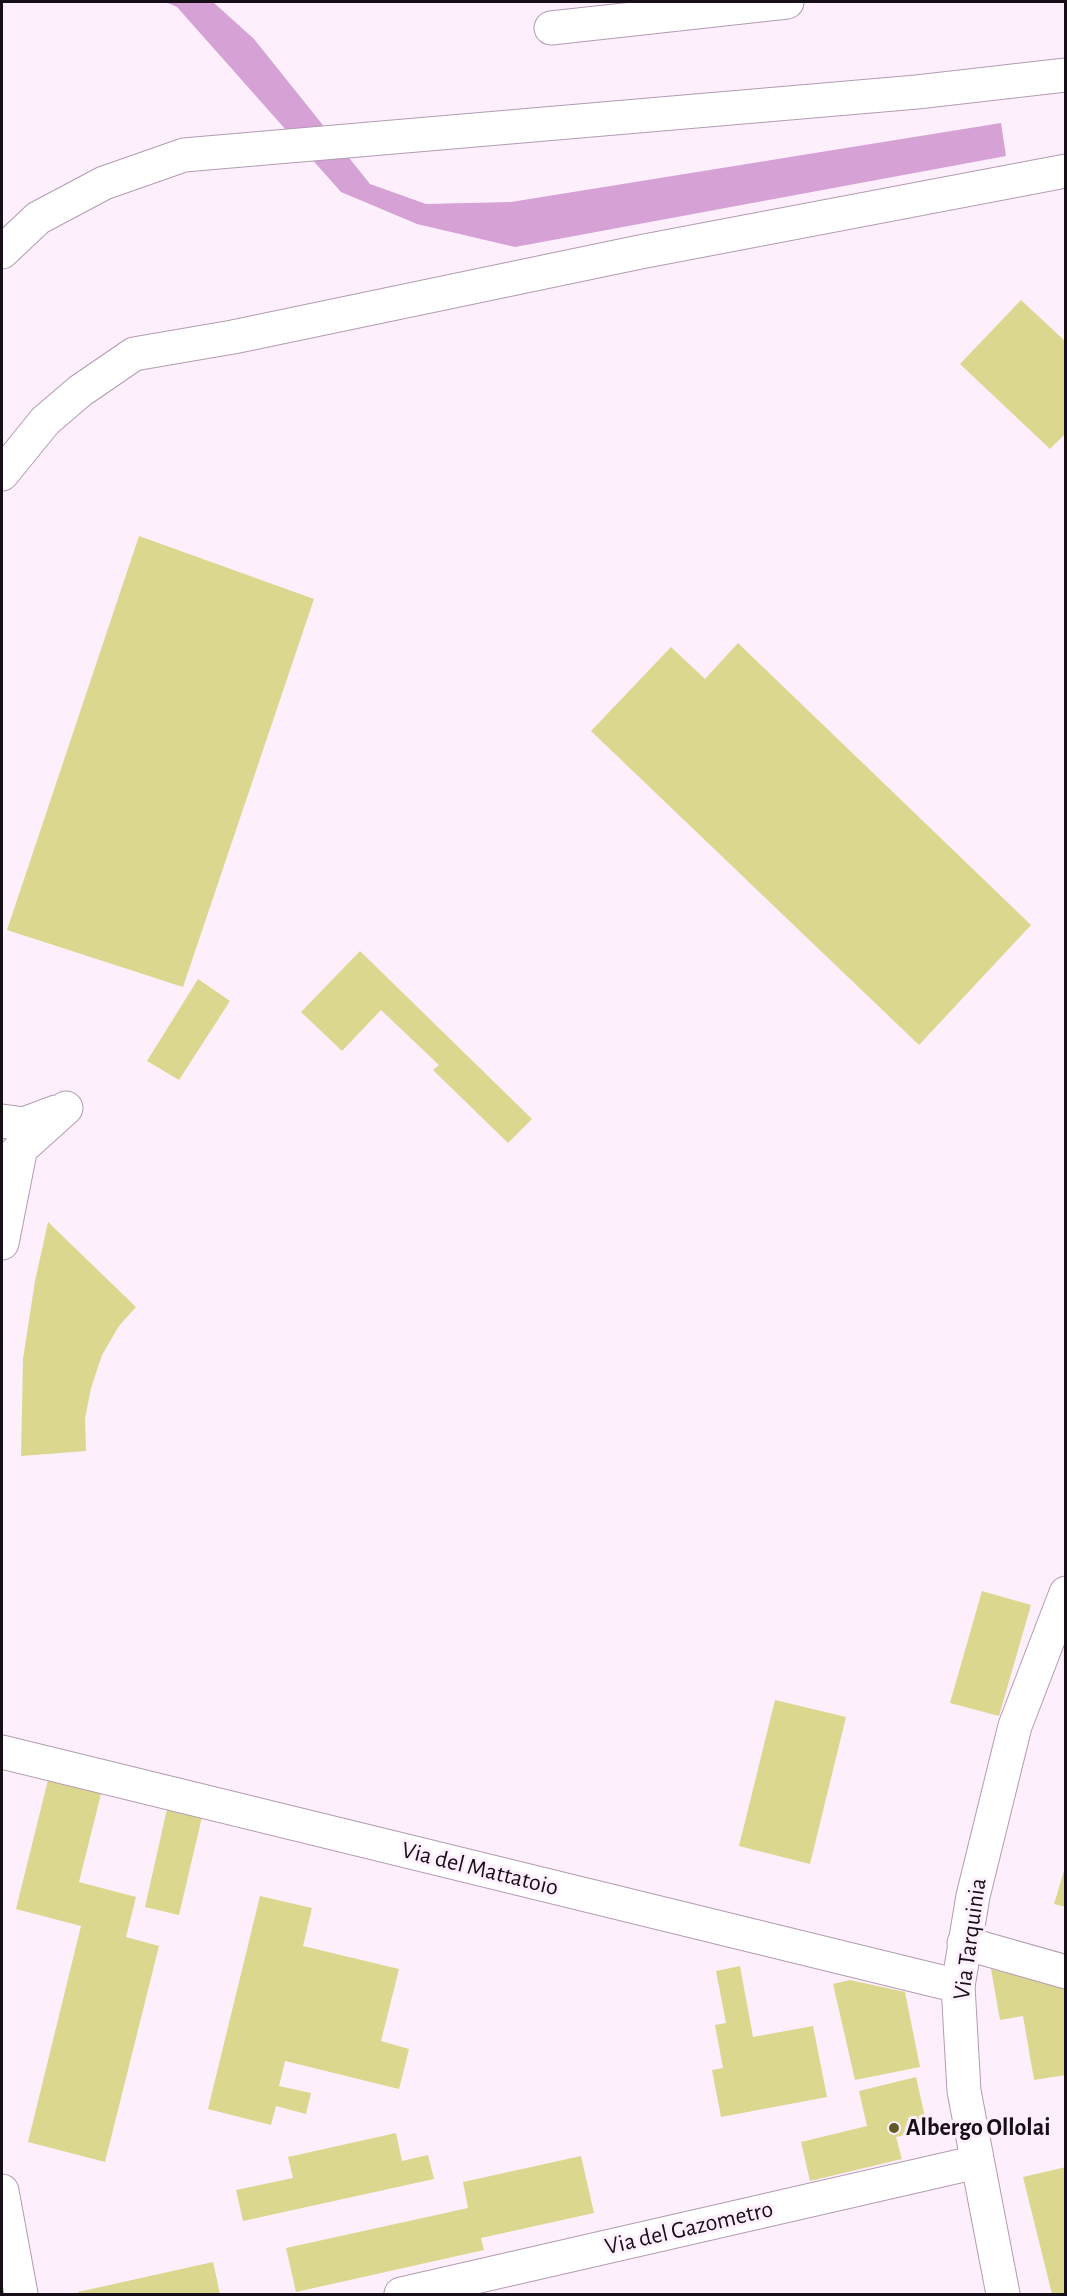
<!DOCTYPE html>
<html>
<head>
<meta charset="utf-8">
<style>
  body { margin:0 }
  #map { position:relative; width:1067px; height:2296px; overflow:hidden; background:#feeffd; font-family:"Alegreya Sans",sans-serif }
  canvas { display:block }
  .frame { position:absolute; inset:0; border:3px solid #170f17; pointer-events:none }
</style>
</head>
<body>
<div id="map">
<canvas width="1067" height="2296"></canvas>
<div class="frame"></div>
</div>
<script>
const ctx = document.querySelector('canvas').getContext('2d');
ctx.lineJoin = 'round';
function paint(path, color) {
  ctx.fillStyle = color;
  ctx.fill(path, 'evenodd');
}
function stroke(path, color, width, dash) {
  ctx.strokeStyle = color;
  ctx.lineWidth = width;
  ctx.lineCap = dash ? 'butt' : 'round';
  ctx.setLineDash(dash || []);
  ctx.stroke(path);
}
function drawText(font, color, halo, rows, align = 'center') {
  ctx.font = font + ' "Alegreya Sans",sans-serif';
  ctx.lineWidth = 6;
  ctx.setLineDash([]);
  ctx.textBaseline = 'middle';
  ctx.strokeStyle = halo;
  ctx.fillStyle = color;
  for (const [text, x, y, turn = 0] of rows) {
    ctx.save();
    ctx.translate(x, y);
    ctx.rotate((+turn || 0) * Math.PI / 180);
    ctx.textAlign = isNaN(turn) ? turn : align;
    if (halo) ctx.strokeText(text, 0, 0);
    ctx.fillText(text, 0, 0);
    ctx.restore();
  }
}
const water = new Path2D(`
  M166,2H213L254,39L370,184L426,204L511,202L1001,123L1006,156L515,247L417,224L341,192L177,7Z`);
const building = new Path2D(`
  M1021,300L1066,342V433L1050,449L960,364Z
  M139,536L314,599L183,987L7,930Z
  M738,643L1031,925L919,1045L591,731L671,647L705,679Z
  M360,951L532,1119L508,1143L433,1070L439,1065L381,1010L342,1051L301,1012Z
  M198,979L230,1001L179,1080L147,1061Z
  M48,1222L136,1307L119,1326L102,1355L91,1388L85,1419L86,1451L21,1456L23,1359L35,1281Z
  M982,1591L1031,1605L999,1716L950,1703Z
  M775,1700L846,1717L810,1864L739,1846Z
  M50,1772L103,1786L79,1882L136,1897L126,1937L159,1946L105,2162L28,2142L81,1926L16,1909Z
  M167,1809L202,1817L179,1915L145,1907Z
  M1066,1864V1907L1054,1904Z
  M260,1896L312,1908L303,1946L399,1969L381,2041L409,2049L399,2089L285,2061L279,2086L311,2093L306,2114L276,2106L271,2125L208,2109Z
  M740,1966L753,2037L813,2026L827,2097L721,2117L712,2070L723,2068L715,2025L726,2023L716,1971Z
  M991,1969L1064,1988L1066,2075L1034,2080L1023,2016L1000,2020Z
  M850,1980L905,1992L920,2067L855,2080L833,1984Z
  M916,2077L928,2130L896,2137L902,2159L810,2181L801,2142L867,2126L859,2091Z
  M396,2133L402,2161L428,2155L434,2179L243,2221L236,2190L293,2178L288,2157Z
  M581,2156L594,2213L481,2238L484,2250L296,2292L286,2248L468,2208L463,2182Z
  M1066,2167V2294H1052L1023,2177Z
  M213,2262L220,2294H79L78,2292Z`);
const minor = new Path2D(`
  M551,28L787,2
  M2,1121L24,1124L56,1112
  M5,1163L66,1108
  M2,1243L21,1147
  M2,1752L958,1986
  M964,1943L1066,1972
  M2,2191L21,2294
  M401,2294L977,2162`);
const major = new Path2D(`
  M1003,2294L964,2091L958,1986L973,1896L1015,1726L1066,1593`);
const highway = new Path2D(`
  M2,252L38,218L104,183L184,155L917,92L1066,75
  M2,474L45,421L80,391L134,354L233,337L640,252L1066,171`);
const markers = [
  [894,2128,6,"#5e5b28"]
];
const streetNames = [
  ["Via del Mattatoio",480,1869,14],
  ["Via Tarquinia",970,1939,-82],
  ["Via del Gazometro",689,2228,-13]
];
const poiNames = [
  ["Albergo Ollolai",906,2128]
];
paint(water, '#d6a1d5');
paint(building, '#dbd78f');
stroke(minor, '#b29cb2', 35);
stroke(major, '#b29cb2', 35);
stroke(highway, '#b29cb2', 35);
stroke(minor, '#fff', 33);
stroke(major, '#fff', 33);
stroke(highway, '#fff', 33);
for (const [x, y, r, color] of markers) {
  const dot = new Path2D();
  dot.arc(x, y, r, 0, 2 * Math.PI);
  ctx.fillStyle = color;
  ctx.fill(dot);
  stroke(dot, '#feeffd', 2);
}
drawText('24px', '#170f17', '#feeffd', streetNames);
drawText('bold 24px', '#170f17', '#feeffd', poiNames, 'left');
</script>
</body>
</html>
